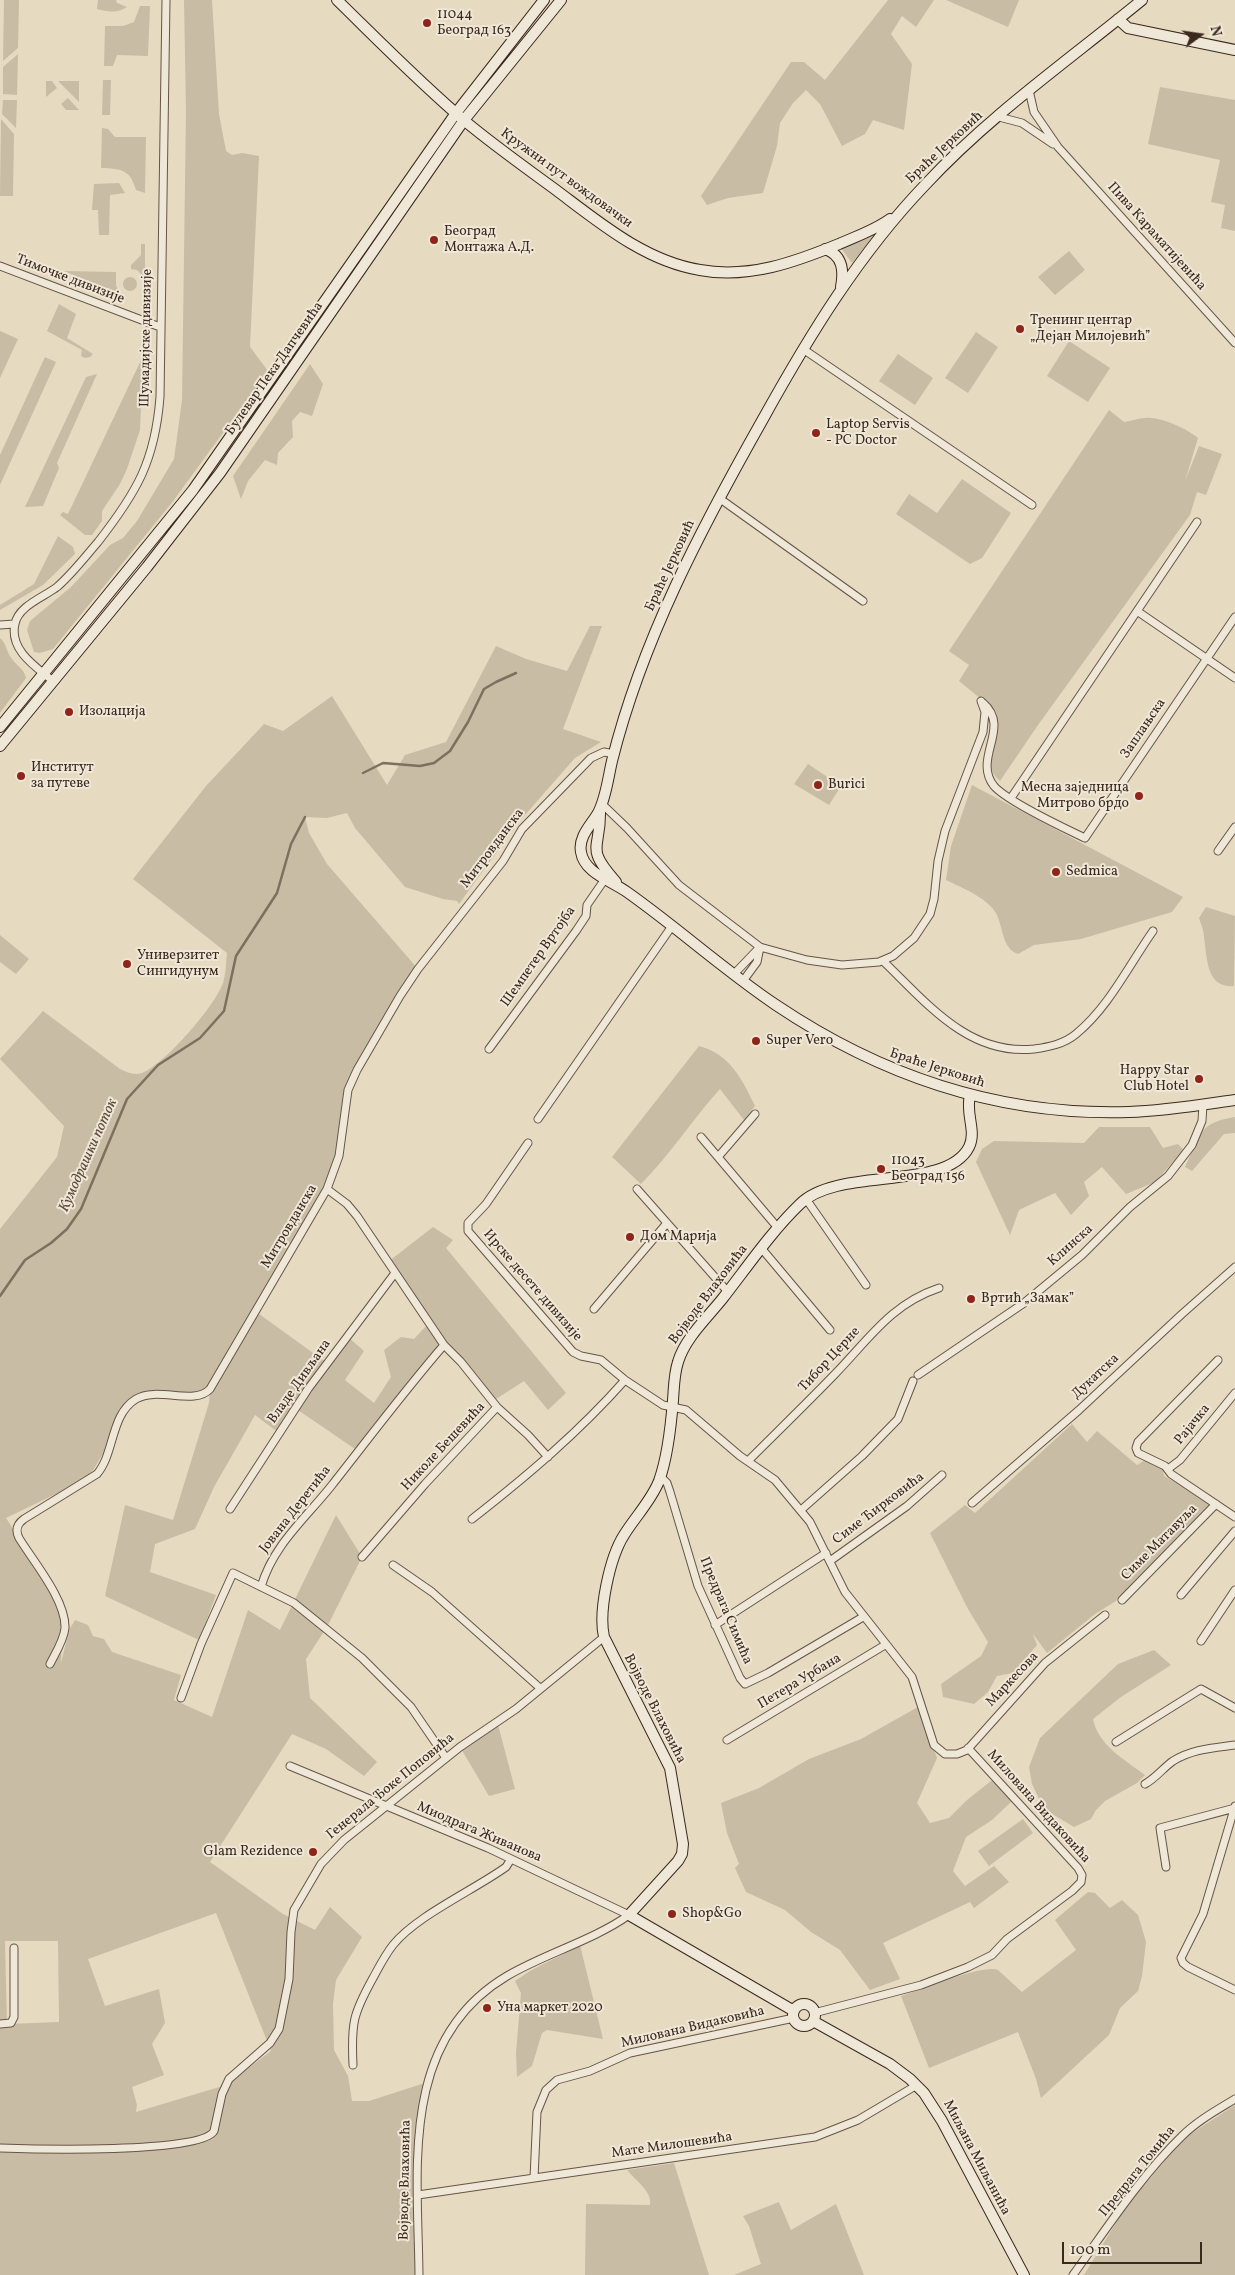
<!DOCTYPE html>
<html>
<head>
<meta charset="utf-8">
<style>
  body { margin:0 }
  #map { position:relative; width:1235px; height:2275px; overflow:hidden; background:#e6dac1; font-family:Vollkorn,serif }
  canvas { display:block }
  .north { position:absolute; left:1175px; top:10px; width:50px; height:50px; -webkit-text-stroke:4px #efe7d7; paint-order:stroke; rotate:76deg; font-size:14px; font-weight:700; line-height:20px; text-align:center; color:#3b291d }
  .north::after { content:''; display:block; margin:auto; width:18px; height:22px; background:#3b291d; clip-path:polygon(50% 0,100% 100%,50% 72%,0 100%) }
  .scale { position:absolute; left:1062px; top:2242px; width:140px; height:22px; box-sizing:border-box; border:2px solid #3b291d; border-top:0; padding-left:6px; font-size:15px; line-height:18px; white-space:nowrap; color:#3b291d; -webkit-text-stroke:4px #efe7d7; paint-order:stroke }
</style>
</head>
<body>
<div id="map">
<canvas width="1235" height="2275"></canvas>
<div class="north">N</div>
<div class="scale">100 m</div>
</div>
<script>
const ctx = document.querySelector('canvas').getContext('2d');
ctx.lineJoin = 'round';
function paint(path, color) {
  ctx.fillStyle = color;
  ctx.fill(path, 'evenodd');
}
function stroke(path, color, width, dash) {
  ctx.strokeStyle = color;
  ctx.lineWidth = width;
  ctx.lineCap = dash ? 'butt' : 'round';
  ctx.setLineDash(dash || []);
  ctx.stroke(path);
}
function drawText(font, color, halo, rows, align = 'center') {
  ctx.font = font + ' Vollkorn,serif';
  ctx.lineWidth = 4;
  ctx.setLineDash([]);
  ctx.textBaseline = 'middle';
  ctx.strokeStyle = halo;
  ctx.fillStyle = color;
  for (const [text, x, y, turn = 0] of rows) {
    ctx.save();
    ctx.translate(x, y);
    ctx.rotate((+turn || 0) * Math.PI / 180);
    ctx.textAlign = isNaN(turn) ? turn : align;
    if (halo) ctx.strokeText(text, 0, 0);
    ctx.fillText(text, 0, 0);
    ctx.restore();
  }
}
const green = new Path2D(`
  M4,0H19L18,48L3,61Z
  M98,0H116L117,3L127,7C118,13 108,12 97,9Z
  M184,0H212L219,114L226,151L232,155L242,153L259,156L250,347L268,371L174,500L53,649L40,653L34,652L27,630L30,621L71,587L110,545L123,538L137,521L174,459L182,400L186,111Z
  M888,0H934L916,27L902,16L891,34L912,64L904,130L873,120L865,134L842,146L820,104L806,90L793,103L780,123L777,146L763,193L728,198L707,205L701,196L791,62H804L825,80Z
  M946,0H1019L1008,27Z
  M140,6H150L148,56L117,55L113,66H104L105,26H123L134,22Z
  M18,54L17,95L3,94V67Z
  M103,80H111L110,115H102Z
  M46,81H52L57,88L46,97Z
  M58,81H79V102Z
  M1160,87L1235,100V231L1221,228L1225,205L1211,202L1220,160L1148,144Z
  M68,98L79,110H66L61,104Z
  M3,100H17L16,128L2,114Z
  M1,119L14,134L13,196H0Z
  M102,128L108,129L115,137H146L145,193L136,190C130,169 121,169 101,168Z
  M119,183L125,193L110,195L109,235H99L98,210H92L94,184Z
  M878,230L852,263L841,248Z
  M141,244H145V278L137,270L131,269V265L141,255Z
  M1069,251L1085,270L1055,295L1038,277Z
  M64,271L116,272V285L120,295Z
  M123 284a7 7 0 1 1 14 0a7 7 0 1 1-14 0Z
  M59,304L76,314L67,338L93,354L90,357L85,358L81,356L82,350L47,331Z
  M0,331L18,339L0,378Z
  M976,332L998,347L968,393L945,378Z
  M1069,341L1110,368L1088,402L1047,376Z
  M898,354L933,378L915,405L879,381Z
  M143,356L140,430L127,469L120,484L102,511V521L92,535H85L60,515L63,512L68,514Z
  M45,357L56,362L0,485V455Z
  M310,364L323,384L312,416L300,412L292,421L293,437L278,453L277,465L265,460L248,481L241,499L233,476Z
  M97,374L57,463L59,468L43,506L25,507L86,377Z
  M1109,410L1124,422C1132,421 1143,417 1151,418C1166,419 1187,429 1198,438L1185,481L1199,446L1222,454L1206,495L1197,492L1190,515L1038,725L1000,781C975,760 1003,731 989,708C984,700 967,688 959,681L969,665L949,651Z
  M962,479L1011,513L982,558L970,564L896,514L909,494L937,513Z
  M58,536L73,547L75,554L43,585L0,610V605L34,584Z
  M590,626H602L563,729L601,742L575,758L518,823L459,904L457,901L443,899L405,887L355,828L347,813L327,818L305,817L309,833L327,864L418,969L354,1076L336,1168L255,1311L327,1363L347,1336L364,1351L345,1380L374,1403L391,1377L384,1350L401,1337L414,1339L429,1323L388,1262L433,1227L453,1240L446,1248L566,1393L548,1410L524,1381L493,1401L444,1345L358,1451L295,1408L279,1433L255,1415L214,1487L195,1529L155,1544L150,1572L216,1595L199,1640L105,1596L125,1505L173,1520L209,1403L210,1390L207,1392L135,1400L92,1472L64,1490L6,1518L56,1596L63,1616L61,1663L69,1630L75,1620L88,1625L93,1636L104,1639L112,1652L181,1675L174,1700L212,1717L248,1610L280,1630L336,1515L362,1557L327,1627L306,1659L310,1698L377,1762L364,1776L326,1749L292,1734L210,1862L283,1914L315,1930L330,1907L362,1937L336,1980L333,2004L334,2050L348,2076L352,2101H369L428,2082L421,2110L419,2275H0V1229L57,1157L64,1126L0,1059L43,1011L120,1069C127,1072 134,1076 142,1073C164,1065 215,1006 223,983C226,974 226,962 227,953L133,879L206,786L264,724L283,731L332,696L387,785L405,755L446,742L496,646L526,659L567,671ZM216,1913L271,2051L226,2085L136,2112L137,2105L132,2087L164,2075L152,2044L165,2023L159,1989L105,2006L88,1959ZM5,1941H58L59,2022L7,2024Z
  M0,638C7,644 6,652 12,659C17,666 25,670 26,678L0,713Z
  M808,764L841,786L829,805L794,784Z
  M972,785L1183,897L1172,912L1081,939L1034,945L1018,954C1002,949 1003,926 996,913C986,897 962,888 946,880L951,846Z
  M1206,907L1235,916L1234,986C1206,989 1207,957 1204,937C1204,931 1201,924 1199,918Z
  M0,935L29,959L16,974L0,962Z
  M699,1046C730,1054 742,1079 755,1106L744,1120L720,1089C692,1120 670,1155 641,1184L612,1157Z
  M1235,1117V1133L1224,1134L1192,1171L1185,1167C1200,1136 1197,1123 1235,1117Z
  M1099,1127H1150L1163,1148L1178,1144L1184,1150L1155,1182L1126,1194L1102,1167L1084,1182L1089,1196L1071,1215L1055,1193L1019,1210L1010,1235L976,1162L982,1149L994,1141L1084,1143Z
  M1072,1424L1087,1442L1097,1431L1137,1465L1145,1460L1163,1468L1164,1476L1211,1503L1116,1601L1095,1614L1047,1653L1033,1634L1037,1645L1013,1673L997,1676L988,1692L974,1704L943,1697L941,1684L981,1656L988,1642L968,1609L930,1533L965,1505L975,1513Z
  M1154,1650L1171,1665L1121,1697L1093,1719C1098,1745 1125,1760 1145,1775L1137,1783L1105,1801L1096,1810L1091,1819L1074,1827L1044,1809L1032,1784L1029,1767L1040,1738L1118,1664Z
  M918,1707L937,1758L917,1803L930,1823L949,1818L967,1800L991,1781L996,1782L1012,1801L992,1820L966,1837L953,1871L965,1886L994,1866L1009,1882L974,1908L970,1902L883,1943L900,1979L870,1990L840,1950L811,1932L785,1910L746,1892L735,1868L739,1864L727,1833L721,1803L759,1788L809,1759L861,1739Z
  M497,1721L515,1789L489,1796L460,1747Z
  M1023,1819L1033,1833L989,1866L978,1851Z
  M1088,1892L1095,1893L1110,1908L1122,1900L1138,1915L1146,1942L1142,1976L1138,1991L1120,2008L1109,2035L1041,2098L1036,2079L1018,2032L929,2068L901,1996C920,1990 983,1964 998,1970L1022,1992L1076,1950L1055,1920Z
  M580,1945L603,2039L547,2030L542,2033L532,2066L517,2077L516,2053L521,1993L515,1981L530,1971Z
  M1235,2105V2275H1084L1125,2208L1174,2150L1183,2139Z
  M674,2163L709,2275H585L586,2204L650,2205C653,2192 634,2179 627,2170Z
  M779,2202L791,2230L836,2204L864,2275H734L761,2264L749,2226L743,2216Z`);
const stream = new Path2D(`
  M363,773L383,763L420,766L434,763L450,751L468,722L484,689L496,682L516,673
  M0,1296L25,1260L51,1243L67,1229L81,1209L127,1099L158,1065L200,1038L224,1011L236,956L277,893L291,844L305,817`);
const street = new Path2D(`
  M1029,90L1034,112L1058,147L1235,343
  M999,117L1022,123L1053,144
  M0,266L160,327
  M803,349L1032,505
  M719,498L863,601
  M1137,611L1235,678
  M0,625L14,624
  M53,681C36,667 9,650 15,624C18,606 44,597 57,587C72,574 85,557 98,542C137,492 155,461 160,397L166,0
  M983,703C1012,728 972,758 994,786C1008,802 1064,828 1085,838L1235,617
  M1011,798L1197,522
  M602,804L627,828L679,885L760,947L807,960L842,965L879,962L893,956L914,938L930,914L934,899L938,861L945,831L983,732L985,712L981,701
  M1218,851L1235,827
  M883,961C926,1002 968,1056 1034,1049C1049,1047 1064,1044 1076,1034C1109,1007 1129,965 1153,931
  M734,974L759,948
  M743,981L757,962L760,947
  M489,1049L576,931L586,916L587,905L605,879
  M538,1119L672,926
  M701,1137L778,1228
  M528,1143L486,1204L468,1223V1231L573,1352L581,1356L601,1360L625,1380L663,1405L686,1410L740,1456L775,1480L810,1522L845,1592L912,1677L934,1745L945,1754H957L967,1750L1045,1663L1105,1615
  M718,1157L755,1114
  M327,1189L347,1204L357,1216L444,1345L461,1362L497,1407L528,1435L548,1457
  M637,1189L728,1292
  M806,1199L866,1285
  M762,1249L830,1330
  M594,1309L667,1223
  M1218,1360L1138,1442L1136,1448L1138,1453L1165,1466L1171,1474L1235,1517
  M918,1375L1024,1303L1082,1255L1130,1207L1168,1176L1192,1145L1202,1121L1203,1105
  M748,1461C777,1432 806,1404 835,1374C869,1339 891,1304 939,1288
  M1168,1469L1180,1460L1235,1393
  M660,1476L667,1483L670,1492L698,1586L740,1678L745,1684L768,1673L863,1617
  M972,1503L1079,1410L1182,1314L1235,1267
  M230,1509L308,1389L395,1273
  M801,1510L862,1456L898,1419L913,1381
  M472,1519C527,1476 579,1432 625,1380
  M362,1557L425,1484L497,1407
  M830,1561L907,1506L942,1475
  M393,1565L432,1592L540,1688
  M261,1587C273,1545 306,1518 332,1485C369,1438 405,1390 444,1345
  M1181,1595L1235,1531
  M1122,1600L1216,1504
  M715,1625L826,1553
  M1201,1641L1235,1590
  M50,1664C55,1654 64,1640 65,1628C66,1600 33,1561 19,1538C15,1530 17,1524 24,1519L97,1474C115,1453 110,1415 136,1399C158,1386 194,1406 210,1389L327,1189L339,1156L348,1090L357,1070L400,996L418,969L503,861L522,829L591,758L604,752L614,754
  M181,1698L201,1644L233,1573L294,1603L362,1658L411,1707L446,1758
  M727,1740L885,1645
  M1116,1742L1201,1689L1235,1708
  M290,1766L488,1848L629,1915C592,1941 546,1953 507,1976C399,2040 418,2168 419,2275
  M1145,1784C1156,1778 1163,1768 1173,1761C1192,1749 1213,1748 1235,1745
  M1235,1806L1203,1914L1181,1958L1183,1963L1188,1967L1235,1990
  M1166,1867L1160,1828L1235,1808
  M814,2013L921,1985L968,1967L992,1955L1007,1939L1072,1891L1081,1882L1082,1875L1078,1868L968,1748
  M0,2024L11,2023L14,2017V1948
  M353,2065C351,2023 353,2014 373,1978C379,1967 385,1955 393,1945C416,1916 474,1890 506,1867L511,1859
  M0,2148C30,2149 202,2154 214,2131L222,2094L229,2079L270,2043L279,2029L289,1979L291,1932L294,1910L321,1864L344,1840L460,1747L516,1709L604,1637
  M534,2178L537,2112L546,2090L557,2080L590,2071L630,2053L794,2018
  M418,2195L815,2137L858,2120L917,2085
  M1073,2275C1107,2228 1140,2177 1182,2136C1197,2121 1217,2110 1235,2099`);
const secondary = new Path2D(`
  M337,0C379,41 421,84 466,122C495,146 526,168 556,190C600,223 645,261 700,270C749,279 795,262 839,244C857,236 875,230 890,219
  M1142,0C1069,60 990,115 925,185C859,254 809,336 763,419C702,527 642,640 612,761C608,778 606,798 598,813C591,825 578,837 581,852C584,873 612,881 627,892C678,928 724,970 776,1005C883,1077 999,1116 1129,1112C1164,1111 1200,1105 1235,1100
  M1118,19L1128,28L1235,50
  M825,249C843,255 844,271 841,287
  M0,727L193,490L456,113L544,0
  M0,746L147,567L220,473L464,120L561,0
  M600,811C601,850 584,846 616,882
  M793 2015a11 11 0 1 1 22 0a11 11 0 1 1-22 0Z
  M794,2011L629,1915L678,1861L682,1854L683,1844L670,1768L604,1637C598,1611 610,1557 624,1535C635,1517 651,1501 659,1481C668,1456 671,1426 673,1400C674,1387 674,1374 678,1362C685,1338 708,1317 723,1298C748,1266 771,1232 800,1204C838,1166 946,1192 969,1147C977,1131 965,1114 970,1095
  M813,2021L890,2064L910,2079L924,2093L942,2121L1024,2275`);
const markers = [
  [427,23,5,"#8f2418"],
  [434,240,5,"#8f2418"],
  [1020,329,5,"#8f2418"],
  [816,433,5,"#8f2418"],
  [69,712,5,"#8f2418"],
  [21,776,5,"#8f2418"],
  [818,785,5,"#8f2418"],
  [1139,796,5,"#8f2418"],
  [1056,872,5,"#8f2418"],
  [127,964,5,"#8f2418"],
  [756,1041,5,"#8f2418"],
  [1199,1079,5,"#8f2418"],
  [881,1169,5,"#8f2418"],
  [630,1237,5,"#8f2418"],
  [971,1299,5,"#8f2418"],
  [313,1852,5,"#8f2418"],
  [672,1914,5,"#8f2418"],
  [487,2008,5,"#8f2418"]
];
const poiNames = [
  ["11044",437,15],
  ["Београд 163",437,31],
  ["Београд",444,232],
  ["Монтажа А.Д.",444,248],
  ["Тренинг центар",1030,321],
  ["„Дејан Милојевић”",1030,337],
  ["Laptop Servis",826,425],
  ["- PC Doctor",826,441],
  ["Изолација",79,712],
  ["Институт",31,768],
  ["за путеве",31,784],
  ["Burici",828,785],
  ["Месна заједница",1129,788,"right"],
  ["Митрово брдо",1129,804,"right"],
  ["Sedmica",1066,872],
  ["Универзитет",137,956],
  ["Сингидунум",137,972],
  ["Super Vero",766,1041],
  ["Happy Star",1189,1071,"right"],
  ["Club Hotel",1189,1087,"right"],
  ["11043",891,1161],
  ["Београд 156",891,1177],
  ["Дом Марија",640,1237],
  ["Вртић „Замак”",981,1299],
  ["Glam Rezidence",303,1852,"right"],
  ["Shop&Go",682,1914],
  ["Уна маркет 2020",497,2008]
];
const streetNames = [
  ["Браће Јерковић",945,148,-43],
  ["Кружни пут вождовачки",566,179,36],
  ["Пива Караматијевића",1156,237,48],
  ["Тимочке дивизије",70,280,21],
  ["Шумадијске дивизије",147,338,-89],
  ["Булевар Пека Дапчевића",275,369,-55],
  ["Браће Јерковић",671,566,-65],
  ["Заплањска",1144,729,-56],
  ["Митровданска",493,849,-53],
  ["Шемпетер Вртојба",539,957,-55],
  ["Браће Јерковић",937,1069,18],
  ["Митровданска",290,1227,-59],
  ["Клинска",1071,1246,-42],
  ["Ирске десете дивизије",532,1286,49],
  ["Војводе Влаховића",709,1295,-53],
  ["Тибор Церне",830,1360,-47],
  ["Дукатска",1096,1377,-43],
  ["Владе Дивљана",300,1382,-55],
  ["Рајачка",1193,1425,-51],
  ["Николе Бешевића",444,1447,-47],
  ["Симе Ћирковића",879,1509,-37],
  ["Јована Деретића",296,1510,-52],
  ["Симе Матавуља",1160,1543,-45],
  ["Предрага Симића",725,1611,67],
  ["Маркесова",1013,1680,-47],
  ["Петера Урбана",800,1682,-31],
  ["Војводе Влаховића",654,1709,63],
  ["Генерала Ђоке Поповића",391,1787,-39],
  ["Милована Видаковића",1038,1807,48],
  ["Миодрага Живанова",479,1833,23],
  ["Милована Видаковића",693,2028,-13],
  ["Мате Милошевића",672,2146,-8],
  ["Миљана Миљанића",976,2158,62],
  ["Предрага Томића",1138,2172,-51],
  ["Војводе Влаховића",406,2180,-89]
];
const waterNames = [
  ["Кумодрашки поток",89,1156,-66]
];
paint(green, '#c9bca5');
stroke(stream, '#7f6f5e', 2.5);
stroke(street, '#665546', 9);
stroke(secondary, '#3b291d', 12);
stroke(street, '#efe7d7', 7);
stroke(secondary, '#efe7d7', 10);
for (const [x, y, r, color] of markers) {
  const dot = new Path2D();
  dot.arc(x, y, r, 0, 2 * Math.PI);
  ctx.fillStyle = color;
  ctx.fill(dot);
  stroke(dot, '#efe7d7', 2);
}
drawText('14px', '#3b291d', '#efe7d7', poiNames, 'left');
drawText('14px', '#3b291d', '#efe7d7', streetNames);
drawText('italic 15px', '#5d4c3d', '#efe7d7', waterNames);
</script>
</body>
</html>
